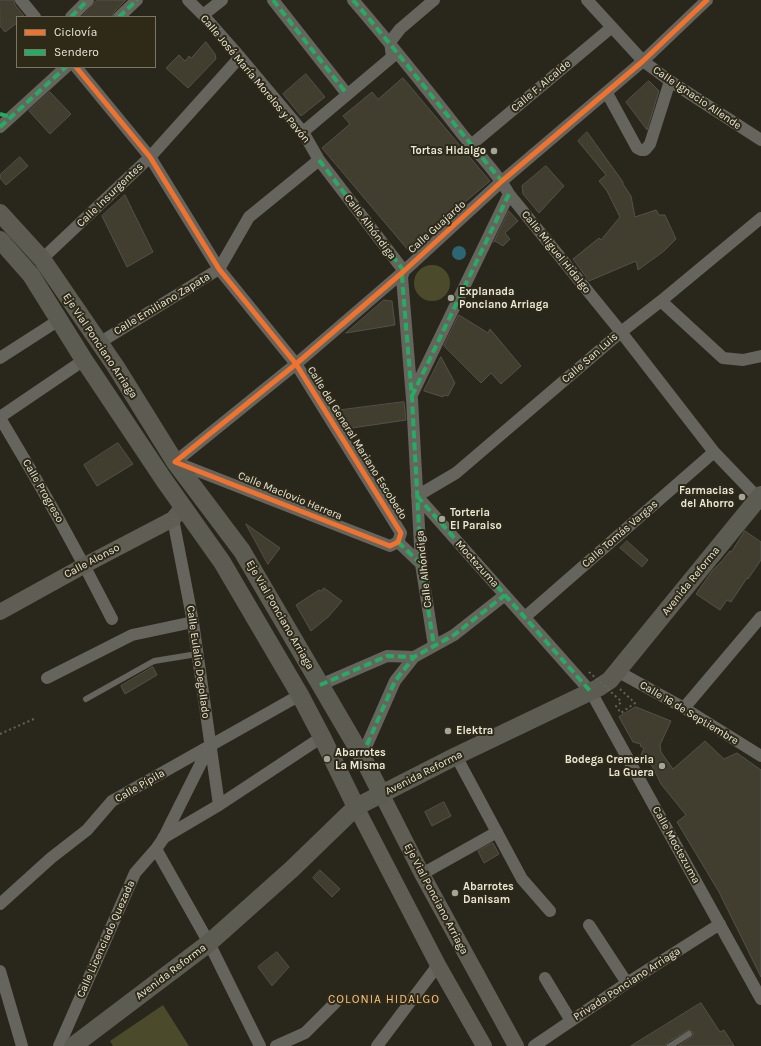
<!DOCTYPE html>
<html>
<head>
<meta charset="utf-8">
<style>
  body { margin:0 }
  #map { position:relative; width:761px; height:1046px; overflow:hidden; background:#29261c; font-family:Karla,sans-serif }
  canvas { display:block }
  .legend { position:absolute; left:16px; top:16px; width:140px; height:52px; box-sizing:border-box; background:#2e2a17; border:1px solid #797665; margin:0; padding:5px 7px; list-style:none; font-size:12px; color:#eae7db }
  .legend li { display:flex; align-items:center; gap:8px; height:20px }
  .legend b { width:20px; border:1px solid #797665 }
</style>
</head>
<body>
<div id="map">
<canvas width="761" height="1046"></canvas>
<ul class="legend">
<li><b style="height:5px;background:#ef722f"></b>Ciclovía</li>
<li><b style="height:5px;background:#26ab63"></b>Sendero</li>
</ul>
</div>
<script>
const ctx = document.querySelector('canvas').getContext('2d');
ctx.lineJoin = 'round';
function paint(path, color) {
  ctx.fillStyle = color;
  ctx.fill(path, 'evenodd');
}
function stroke(path, color, width, dash) {
  ctx.strokeStyle = color;
  ctx.lineWidth = width;
  ctx.lineCap = dash ? 'butt' : 'round';
  ctx.setLineDash(dash || []);
  ctx.stroke(path);
}
function drawText(font, color, halo, rows, align = 'center') {
  ctx.font = font + ' Karla,sans-serif';
  ctx.lineWidth = 4;
  ctx.setLineDash([]);
  ctx.textBaseline = 'middle';
  ctx.strokeStyle = halo;
  ctx.fillStyle = color;
  for (const [text, x, y, turn = 0] of rows) {
    ctx.save();
    ctx.translate(x, y);
    ctx.rotate((+turn || 0) * Math.PI / 180);
    ctx.textAlign = isNaN(turn) ? turn : align;
    if (halo) ctx.strokeText(text, 0, 0);
    ctx.fillText(text, 0, 0);
    ctx.restore();
  }
}
const green = new Path2D(`
  M414 283a18 18 0 1 1 36 0a18 18 0 1 1-36 0Z
  M163,1005L189,1046H113L110,1041Z`);
const water = new Path2D(`
  M452 253a7 7 0 1 1 14 0a7 7 0 1 1-14 0Z`);
const building = new Path2D(`
  M0,0H14L15,5L25,17H17V23L5,32L0,26Z
  M97,0H126L114,12L112,17H82Z
  M206,42L215,54L216,59L188,88L166,68L179,55L185,61L189,56L191,58Z
  M306,74L325,97L301,116L283,94Z
  M403,78L490,181L408,250L322,148L350,124L343,116L372,92L378,99Z
  M649,81L659,91L647,130L626,102Z
  M50,92L71,114L50,134L29,111Z
  M587,132L623,182V184L631,196L635,217L656,210L659,215H665L676,239L664,251L638,270L636,261L589,281L573,259L599,238L601,240L620,217L607,191L599,181L606,175L578,141Z
  M20,157L28,166L6,185L0,178V175Z
  M546,166L564,186L539,213L523,194L522,186Z
  M125,195L153,252L127,267L102,216Z
  M509,211L518,221L505,233L510,239L503,246L495,241L494,242Z
  M384,300L392,301L395,325L346,333Z
  M459,315L488,333L490,329L521,366L501,384L491,373L481,383L444,346Z
  M441,357L455,383L448,396L443,395V397L424,391Z
  M404,402L406,420L345,429L334,411Z
  M118,443L133,464L97,486L84,465Z
  M246,524L280,548L268,564Z
  M745,531L761,542V560L748,579L747,578L731,602L727,600L720,610L696,594L712,571L722,561L730,551L731,552Z
  M627,541L648,560L642,567L620,548Z
  M324,588L342,601L328,617L311,631L296,605L319,590L321,591Z
  M153,667L157,675L125,694L121,686Z
  M636,707L671,721L660,745L661,752L673,769L705,741L724,759L737,753L761,770V977L719,892L677,822L686,815L661,784L648,758L641,755L644,748L640,746L641,744L633,742L619,717Z
  M444,802L451,816L432,826L425,812Z
  M493,843L499,854L484,863L478,851Z
  M320,870L340,889L332,897L313,878Z
  M277,952L289,967L272,986L258,967Z
  M701,1003L720,1032L724,1030L734,1046H678L693,1036V1032L689,1030L668,1042L666,1046H631Z`);
const path = new Path2D(`
  M620,689L635,703L621,713L616,706L622,702
  M0,734L36,718`);
const lane = new Path2D(`
  M86,699L154,661L197,654
  M670,1046L689,1034`);
const street = new Path2D(`
  M21,0L35,17
  M188,0L203,15L240,57L303,132L319,160L404,271L402,277L412,399L421,564L434,646
  M273,0L347,94
  M353,0C391,44 427,89 462,134C478,154 497,172 509,194L621,332L714,452L761,501
  M587,0L643,61L670,81L761,140
  M203,15L222,0
  M71,17L88,0
  M119,17L137,0
  M76,67L150,157L219,269L296,364L401,533L398,542
  M607,93L637,148L641,150H645L650,144L670,81
  M0,127L66,67
  M303,132L392,57L390,42L400,29L434,0
  M471,145L612,27
  M761,218L661,301L621,332L456,473L417,496L591,692L761,999
  M42,259L150,157L240,57
  M661,301L723,358L743,360L761,356
  M99,343L219,269L249,217L319,160
  M0,358L59,320
  M412,395L509,194
  M0,417L84,360
  M0,418C40,484 77,550 112,619
  M173,519L193,622L219,805
  M398,542L390,546L175,462L296,364L404,271L502,181L643,61L707,0
  M398,542L421,564
  M525,617L714,452
  M617,671L684,708L761,756
  M47,678L132,635L193,622
  M320,685L387,656L414,657
  M684,708L761,617
  M362,756L395,681L414,657L454,635L505,595
  M456,756L522,879L550,911
  M163,838L219,805L322,737
  M156,849L209,943L260,1046
  M422,874L497,832
  M0,904L51,858L87,830L112,801L300,695
  M589,925L627,983
  M0,971L22,1046
  M545,978L571,1021
  M59,1046L135,873L156,849L163,839L210,745
  M276,1046L305,1033L336,1002
  M377,1046L438,965
  M534,1046L627,983L720,924`);
const secondary = new Path2D(`
  M0,612L85,565L173,519L182,508
  M382,795L422,874L516,1046
  M356,807L438,965L484,1046`);
const primary = new Path2D(`
  M0,213L42,259L116,367L175,462L242,551L362,756L382,795
  M0,240L31,275L84,360L164,480L222,562L300,695L322,737L356,807
  M73,1046L209,943L292,869L356,807L456,756L598,688L610,680L761,495`);
const pathBridge = new Path2D(`
  M589,672L622,702`);
const quiet = new Path2D(`
  M273,0L347,94
  M353,0C404,59 451,122 502,181
  M71,17L88,0
  M119,17L137,0
  M0,114L11,117
  M0,127L66,67
  M319,160L404,271L402,277L412,399L421,564L434,646
  M412,396L509,194
  M417,496L591,692
  M398,542L421,564
  M320,685L387,656L414,657
  M362,756L395,681L414,657L454,635L505,595`);
const cycleway = new Path2D(`
  M76,67L150,157L219,269L296,364L401,533L398,542L390,546L175,462L296,364L404,271L502,181L643,61L707,0`);
const markers = [
  [494,151,4,"#a6a398"],
  [451,298,4,"#a6a398"],
  [742,497,4,"#a6a398"],
  [442,519,4,"#a6a398"],
  [448,731,4,"#a6a398"],
  [327,759,4,"#a6a398"],
  [662,766,4,"#a6a398"],
  [455,893,4,"#a6a398"]
];
const streetNames = [
  ["Calle José María Morelos y Pavón",255,79,50],
  ["Calle F. Alcalde",541,86,-40],
  ["Calle Ignacio Allende",697,98,34],
  ["Calle Insurgentes",110,195,-44],
  ["Calle Alhóndiga",370,227,53],
  ["Calle Guajardo",437,227,-42],
  ["Calle Miguel Hidalgo",556,252,51],
  ["Calle Emiliano Zapata",162,304,-31],
  ["Eje Vial Ponciano Arriaga",100,346,56],
  ["Calle San Luis",590,358,-41],
  ["Calle del General Mariano Escobedo",357,443,58],
  ["Calle Progreso",43,491,60],
  ["Calle Maclovio Herrera",290,496,22],
  ["Calle Tomás Vargas",620,534,-41],
  ["Calle Alonso",92,561,-28],
  ["Moctezuma",477,564,48],
  ["Calle Alhóndiga",424,569,-96],
  ["Avenida Reforma",691,581,-51],
  ["Eje Vial Ponciano Arriaga",280,615,60],
  ["Calle Eulalio Degollado",198,662,82],
  ["Calle 16 de Septiembre",689,713,31],
  ["Avenida Reforma",424,773,-27],
  ["Calle Pípila",140,786,-30],
  ["Calle Moctezuma",676,845,61],
  ["Eje Vial Ponciano Arriaga",436,899,62],
  ["Calle Licenciado Quezada",106,939,-66],
  ["Avenida Reforma",171,972,-37],
  ["Privada Ponciano Arriaga",627,984,-33]
];
const poiNames = [
  ["Tortas Hidalgo",486,151,"right"],
  ["Explanada",459,292],
  ["Ponciano Arriaga",459,305],
  ["Farmacias",734,491,"right"],
  ["del Ahorro",734,504,"right"],
  ["Torteria",450,513],
  ["El Paraiso",450,526],
  ["Elektra",456,731],
  ["Abarrotes",335,753],
  ["La Misma",335,766],
  ["Bodega Cremeria",654,760,"right"],
  ["La Guera",654,773,"right"],
  ["Abarrotes",463,887],
  ["Danisam",463,900]
];
const neighbourhoodNames = [
  ["COLONIA HIDALGO",384,1000]
];
paint(green, '#4b4b2c');
paint(water, '#2d6672');
paint(building, '#413e30');
stroke(building, '#545149', 1);
stroke(path, '#64625b', 2, [2, 3]);
stroke(lane, '#65655e', 6);
stroke(street, '#65655e', 12);
stroke(secondary, '#5f5d54', 16);
stroke(primary, '#5d5c52', 18);
stroke(pathBridge, '#64625b', 2, [2, 3]);
stroke(quiet, '#26ab63', 4, [8, 4]);
stroke(cycleway, '#ef722f', 5);
for (const [x, y, r, color] of markers) {
  const dot = new Path2D();
  dot.arc(x, y, r, 0, 2 * Math.PI);
  ctx.fillStyle = color;
  ctx.fill(dot);
  stroke(dot, '#2e2a17', 1.5);
}
drawText('11px', '#eae7db', '#2e2a17', streetNames);
drawText('bold 11px', '#eae7db', '#2e2a17', poiNames, 'left');
ctx.letterSpacing = '1px';
drawText('12px', '#fbc287', '#2e2a17', neighbourhoodNames);
ctx.letterSpacing = '0px';
</script>
</body>
</html>
